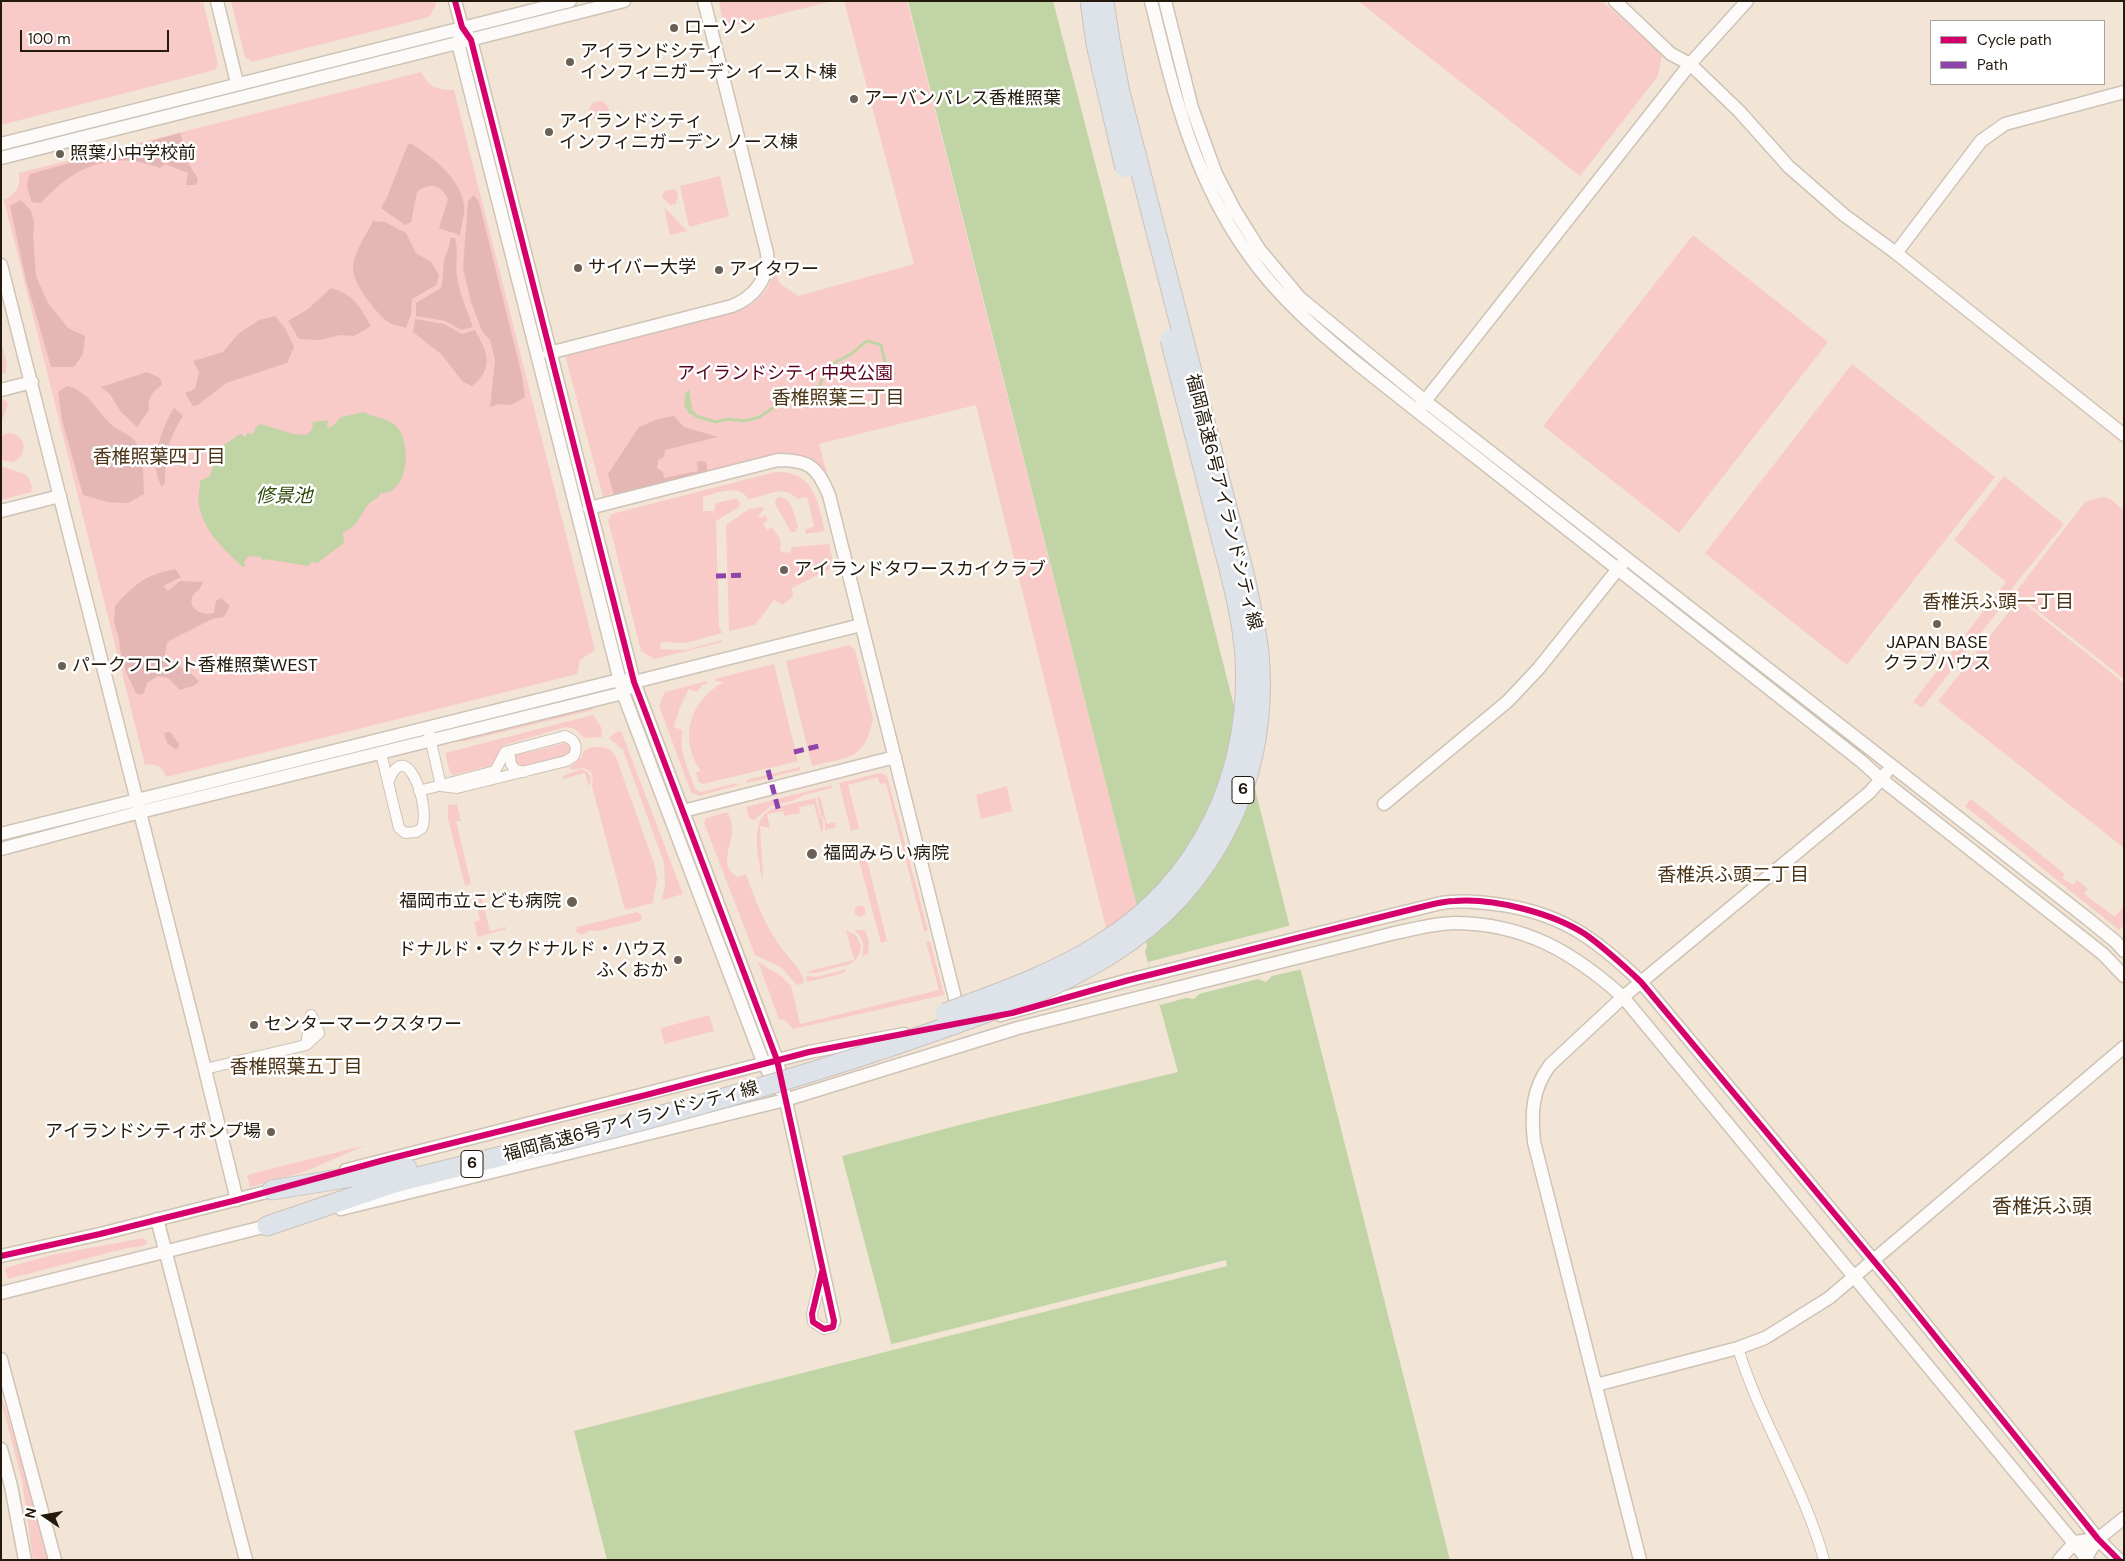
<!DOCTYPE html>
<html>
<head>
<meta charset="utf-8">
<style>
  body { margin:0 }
  #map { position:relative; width:2125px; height:1561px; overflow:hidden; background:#f2e5d6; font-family:"DM Sans",sans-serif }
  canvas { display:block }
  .frame { position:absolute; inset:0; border:2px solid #23190c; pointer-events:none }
  .legend { position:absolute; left:1930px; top:20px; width:175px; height:65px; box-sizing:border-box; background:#fff; border:1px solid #a7a39e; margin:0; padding:6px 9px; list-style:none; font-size:15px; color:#23190c }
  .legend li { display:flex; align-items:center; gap:10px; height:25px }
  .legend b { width:25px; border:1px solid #a7a39e }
  .north { position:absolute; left:20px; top:1491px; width:50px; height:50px; -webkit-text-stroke:4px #fff; paint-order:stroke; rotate:282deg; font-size:14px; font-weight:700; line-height:20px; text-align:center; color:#23190c }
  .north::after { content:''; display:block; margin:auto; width:18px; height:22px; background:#23190c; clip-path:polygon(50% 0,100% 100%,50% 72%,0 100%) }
  .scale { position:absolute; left:20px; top:30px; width:149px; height:22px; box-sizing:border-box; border:2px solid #23190c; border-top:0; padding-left:6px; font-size:15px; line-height:18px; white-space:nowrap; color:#23190c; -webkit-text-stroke:4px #fff; paint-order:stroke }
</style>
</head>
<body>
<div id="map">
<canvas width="2125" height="1561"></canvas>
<div class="frame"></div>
<ul class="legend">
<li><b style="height:6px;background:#d6006c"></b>Cycle path</li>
<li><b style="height:6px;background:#8e44ad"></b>Path</li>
</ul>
<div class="north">N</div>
<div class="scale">100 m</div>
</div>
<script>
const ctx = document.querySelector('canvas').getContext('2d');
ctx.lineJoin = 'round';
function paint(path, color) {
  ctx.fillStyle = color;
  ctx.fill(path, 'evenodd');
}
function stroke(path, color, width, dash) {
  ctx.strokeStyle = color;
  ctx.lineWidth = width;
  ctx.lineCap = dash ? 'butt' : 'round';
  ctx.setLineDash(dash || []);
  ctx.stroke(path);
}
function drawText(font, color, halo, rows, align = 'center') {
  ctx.font = font + ' "DM Sans","Noto Sans JP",sans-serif';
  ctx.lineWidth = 5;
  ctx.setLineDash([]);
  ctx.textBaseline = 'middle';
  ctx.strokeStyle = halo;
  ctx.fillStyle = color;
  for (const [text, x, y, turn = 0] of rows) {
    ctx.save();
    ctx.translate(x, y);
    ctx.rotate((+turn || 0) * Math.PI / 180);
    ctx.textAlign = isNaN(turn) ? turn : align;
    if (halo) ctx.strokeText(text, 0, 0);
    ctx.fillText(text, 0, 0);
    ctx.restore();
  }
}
const green = new Path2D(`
  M1,1H203L218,64L215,70L1,125Z
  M231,1H435L436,5L429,17L252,62L245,57Z
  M719,1H833L724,28Z
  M844,1H907L1143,930L1109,940L976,405L819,444L830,484C818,460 811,456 784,453L603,497L565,355L743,309C762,299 771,288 774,267L779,283L798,296L914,264Z
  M1358,1H1602L1662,54L1658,76L1580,176Z
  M376,59L90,132L66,134L347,63Z
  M421,72C429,87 437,90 454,90L595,650L580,660L577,674L166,777C163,767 156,762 145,765L4,200C16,194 21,186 19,173Z
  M589 111a10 10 0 1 1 20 0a10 10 0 1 1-20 0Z
  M720,176L729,216L689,227L680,186Z
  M675,189L678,194L676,204L670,205L662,197L664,191Z
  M504,195L600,576L598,577L502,196Z
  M664,207L687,231L670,235Z
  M1693,235L1828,342L1679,533L1543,426Z
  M1,341L7,365L5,373L1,374Z
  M1852,364L1995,477L1847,665L1705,553Z
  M4,399L8,404L1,423V400Z
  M7,433C26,432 30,455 13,462L1,460V436Z
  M1,466L27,475L32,486L31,492L1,500Z
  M775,472C815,471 817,501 825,531L806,534L805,530L814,526L807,497L797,499C784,483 765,497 748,499C738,483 717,493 703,497V511H714L716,503L734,499H737L740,503L739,507L716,521L719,627L722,633L686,643L661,642L660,649L686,650L722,640L723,642L654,659L641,651L608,520L612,514Z
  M2004,476L2064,524L2013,587L2009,597L1922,708L1913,702L2006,582L1954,540Z
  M780,497C793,500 794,515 798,527L795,532H791L775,504L776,499Z
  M2105,497L2112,500L2124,511V679L2015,593L2085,502L2097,498Z
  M763,507L764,510L758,515L761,518L765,515L768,520L763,524L767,530L772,527L781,541L780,551L790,553L792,547L829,544L834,567L792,588L793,596L783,605L774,600L755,625L729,631L726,525L749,509Z
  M2017,602H2022L2124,683V848L1938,701Z
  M849,645L855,650L873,719C865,760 848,757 812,766L786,661Z
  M774,664L798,761L703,784L699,782L696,772L701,771C677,738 691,699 724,682L715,681V679Z
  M707,681V684L702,685L697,692L689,689L680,707L674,727L682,730C679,751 688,770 696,790L701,792L737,783L738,785L699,796L691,792L659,706L665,692Z
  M592,705L593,710L461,742L460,737Z
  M593,715L601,727L602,737L584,738L575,729L565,727L502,746L493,765L453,775L450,772L445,753Z
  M621,731L683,894L662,900L665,885L664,863L623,750L609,738L616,732Z
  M564,739L571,744L569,755L524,769L517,768L513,755L526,750V753L565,743Z
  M591,747C602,747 610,746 616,757L655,866L657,879L653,903L625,910L592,786L593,776C589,767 581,767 572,770L570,767L581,758L584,751Z
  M800,767V770L747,783L746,780Z
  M581,769C591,772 593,778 589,787L585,773L563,779V776Z
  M880,773L887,776L928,931H924L886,783L880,784L878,777L848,785L859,828L851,831L839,783Z
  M832,785V788L804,795L795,800L771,806L754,820L749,818L746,807Z
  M1007,786L1012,811L981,819L976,795Z
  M820,797L827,824L835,822L836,827L825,830V820L821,816L817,798Z
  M815,798L820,816L823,821V831H821L814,804L799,807L800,813L784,816L783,811L767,814L770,828L760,826L763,876L761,875C759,857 750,825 767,812C776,805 803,802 815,798Z
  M1971,799L2065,874L2062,878L2073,885L2077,880L2088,889L2084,894L2115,917L2124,906V925L2119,930L1965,806Z
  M457,804L461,821H456L471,884L465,886L448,819V805Z
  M728,812C729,817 732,823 732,828C733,845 717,867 738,877L746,874C756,903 767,930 786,954C793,964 803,970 804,983L797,985L782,968L755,955L704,823L706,818Z
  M863,844L887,941L881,943L855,846Z
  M481,895L490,931L506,927V929L478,937L474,922L480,920L474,897Z
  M854.5 911a5.5 5.5 0 1 1 11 0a5.5 5.5 0 1 1-11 0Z
  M637,912L642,916L641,921L598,931L590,930L582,935L576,932L577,927Z
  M846,930L856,935L861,945C859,966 846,965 830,969C821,971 815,975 806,972L854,960Z
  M854,930H865L869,942L868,954L862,957C865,945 863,937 854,930Z
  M930,941L944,995L793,1029L785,1020L779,1019L758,962L781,976L791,986L800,1024L939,990L926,942Z
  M847,969L844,973L807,982L806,976L817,977Z
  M709,1015L714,1031L664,1044L661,1028Z
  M366,1145L304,1172L250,1187L247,1175Z
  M143,1238L146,1240L147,1244L143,1246L127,1248L8,1279L5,1268L52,1255Z
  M1,1394L27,1479L47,1560H33L22,1480L1,1401Z`);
const forest = new Path2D(`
  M180,133L185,148L187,161L198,179L196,185H186L188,173L165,164L160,168C111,150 75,166 41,203L32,202C28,191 25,184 30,174Z
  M408,144H412C433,158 460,177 464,205C465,214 461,226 460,236C454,231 446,232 439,228L448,199C441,185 429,182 417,192L411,222L405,225L381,208L387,197Z
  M474,195L479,202L522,376L525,397L511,405L499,404L490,407L495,360L490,340L482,331L471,302L463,268L468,201Z
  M21,200L31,211L34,222L33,235L36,276L48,303L68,328L85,336L83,354L74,367H51L26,280L10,206Z
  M373,221L385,222L406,233L416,253L431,262L439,275L436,285L412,299L411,315L406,328C401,326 393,325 388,322C376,313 352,283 353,267C354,252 366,235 373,221Z
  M450,238H455C459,251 455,264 457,277C460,295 467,310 473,327L462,330L445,321L416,316V303L441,288C443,279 443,271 444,262C445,253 450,251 450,238Z
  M331,288C355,295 359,306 371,326L354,336L340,335L320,340L299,339L288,321L308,309Z
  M275,316L285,328L294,347L287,363L226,383L198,405L193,406L185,393L195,389L199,372L193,361L223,352L238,334L259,320Z
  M415,319L444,324L462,334L475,330C487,352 495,368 472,386L463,382L441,354L413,332Z
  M147,372L160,378L162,385C153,391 147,398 149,410L137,427L120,411L110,394L101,387Z
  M67,386C89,391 97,412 113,426C122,433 131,434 137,444C144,458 143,479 144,494L128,503L108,502L83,495L62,420L58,392Z
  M174,408L183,416C168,440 165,454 165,482L162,487C148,464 161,429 174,408Z
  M674,416L684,427L718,437L665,450L664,457L658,460L657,468L663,472L664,478L698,471L697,462L701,461L706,462L708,472L614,495L608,474L639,427L658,419Z
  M175,569L181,577L163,586L168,591L180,581L203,582C200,591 193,593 192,598C188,610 205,616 214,613L216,601L221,598L230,606L224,617L212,619L167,642L165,655C176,666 191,670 199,682L193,686L180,690L168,678L158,676L147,683L144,693L141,695L136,693L126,672L120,650L119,639L114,622L115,606C135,584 145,575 175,569Z
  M170,732L179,744L178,748L175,749L167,743L164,733Z`);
const water = new Path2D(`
  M908,1H1053L1150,374L1450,1560H607L574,1431L893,1350L842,1156L971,1122L1178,1072L1145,952L1147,946Z
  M689,389L693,415L689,414L684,405L685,394Z
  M364,412C375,419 386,416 396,426C410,441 410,479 391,491C388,493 383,493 380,493V496C376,499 369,502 367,506C359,517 357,528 343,532L344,543L317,563L311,562L309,566L265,559L263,561L261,557L248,556L244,563L246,566L243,567C225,551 203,530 199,505C197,498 200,489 200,481L210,476L218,449L240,434L246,437L247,433L253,434L256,427L260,424L294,434L306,435L312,430L313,422L328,420L327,428L333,426L341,417Z`);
const pier = new Path2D(`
  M1292,925L1303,969L1272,976L1266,982L1258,979L1199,994L1194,999L1186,998L1160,1005L1148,962Z
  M1226,1260L1227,1266L893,1350L892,1344Z`);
const stream = new Path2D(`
  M691,410L696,416L709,420L716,422L728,419L744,421L760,417L777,405L786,402L814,399C822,390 819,379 826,370C831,362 842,360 849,355C857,351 860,344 868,341L881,345L887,370L894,374`);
const minor = new Path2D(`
  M429,733L441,786
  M509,751L511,764L515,770L524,772
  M381,753L399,828L405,833L416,832L422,828C431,808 406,732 388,783
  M419,791L495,771L505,752L565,736C575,740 578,746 574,756L566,761L457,788L441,786
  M306,1045L311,1015
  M205,1069L306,1045L319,1033L311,1015
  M822,1272L812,1314L813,1322L824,1329L833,1327L834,1321
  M1738,1348C1760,1421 1804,1486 1824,1560`);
const tertiary = new Path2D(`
  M217,1L237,83
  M455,1L462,27L471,40L634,682L777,1060L834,1321
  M1151,1C1174,93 1192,176 1249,255C1279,298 1319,332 1359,365C1398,396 1437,427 1477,458C1605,559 1733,660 1861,761L1881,779L2103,954L2124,976
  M1165,1L1192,108L1216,174L1234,209L1259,249L1300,298L1425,401L2088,919L2116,942L2124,951
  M1615,1L1671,54L1690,64L1739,111L1789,167L1844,215L1896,253L2124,435
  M462,27L458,43L623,693L764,1064L778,1089
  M1,144L570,1
  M1,158L624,1
  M1896,253L1981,141L2005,124L2124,92
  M1,265L196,1033L237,1200
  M549,353L732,306C755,297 769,278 767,253L704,1
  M1,390L32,382
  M1421,406L1690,64L1747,1
  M589,508L778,460C810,460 817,467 829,495L959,1014
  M1,511L60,496
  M1384,804L1508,701L1539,668L1622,564
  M683,811L895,757
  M1,834L619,680L634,682L861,625
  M1,849L140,812L623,693L628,688
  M1000,1015L1129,980L1441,903C1459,900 1476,902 1495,904C1560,912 1595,938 1641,982L1894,1285L2098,1539L2119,1560
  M346,1170L809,1052L904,1034
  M341,1209L785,1100L1018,1028L1395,933C1415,929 1435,923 1456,923C1525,924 1573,952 1623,997L2088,1560
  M157,1219L246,1560
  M1,1256L100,1234L278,1189
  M1,1293L275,1224
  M1,1359L55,1560
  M1596,1385L1738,1348L1765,1338L1829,1298L2124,1047
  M1,1449L11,1486L25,1560
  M1640,1560L1534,1142C1531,1113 1532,1089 1550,1065L1623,997L1870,792L1886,773
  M2059,1560L2075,1542L2098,1539
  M2084,1560L2098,1539L2124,1518`);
const motorway = new Path2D(`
  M272,1190L407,1168
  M267,1226L394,1183L550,1144`);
const motorwayBridge = new Path2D(`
  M1090,1L1096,44L1125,168
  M945,1013C999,993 1054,974 1102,943C1202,881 1251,773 1245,658C1242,613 1229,569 1218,526C1202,464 1186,402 1170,339
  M550,1144C668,1115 786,1082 901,1043C970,1019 1053,992 1114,952C1217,887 1270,774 1259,653C1256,627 1250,602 1245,577L1120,92L1110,41L1104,1`);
const quiet = new Path2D(`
  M716,576L745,575
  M794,752L819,746
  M768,770L779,812`);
const cycleway = new Path2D(`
  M455,1L462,27L471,40L634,682L777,1060L834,1321L833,1327L824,1329L813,1322L812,1314L822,1272
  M1,1256L100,1234L237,1200L388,1159L646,1095L809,1052L1012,1013L1129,980L1417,908C1430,905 1443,901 1455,901C1494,898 1552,913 1585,934C1605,948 1623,965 1641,982L1894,1285L2098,1539L2119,1560`);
const markers = [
  [674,28,5,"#6b6053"],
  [570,62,5,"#6b6053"],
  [854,99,5,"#6b6053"],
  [549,132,5,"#6b6053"],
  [60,154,5,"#6b6053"],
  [578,268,5,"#6b6053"],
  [719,270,5,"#6b6053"],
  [784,570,5,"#6b6053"],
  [1937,624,5,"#6b6053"],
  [62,666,5,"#6b6053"],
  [812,854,6,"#6b6053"],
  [572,902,6,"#6b6053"],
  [678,960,5,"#6b6053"],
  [254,1025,5,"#6b6053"],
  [271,1132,5,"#6b6053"]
];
const shields = [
  [1243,790,22],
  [472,1164,22]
];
const shieldNames = [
  ["6",1243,790],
  ["6",472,1164]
];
const poiNames = [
  ["ローソン",684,28],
  ["アイランドシティ",580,52],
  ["インフィニガーデン イースト棟",580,73],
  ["アーバンパレス香椎照葉",864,99],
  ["アイランドシティ",559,122],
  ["インフィニガーデン ノース棟",559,143],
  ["照葉小中学校前",70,154],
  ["サイバー大学",588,268],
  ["アイタワー",729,270],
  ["アイランドタワースカイクラブ",794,570],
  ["JAPAN BASE",1937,643,"center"],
  ["クラブハウス",1937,664,"center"],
  ["パークフロント香椎照葉WEST",72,666],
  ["福岡みらい病院",823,854],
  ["福岡市立こども病院",561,902,"right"],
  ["ドナルド・マクドナルド・ハウス",668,950,"right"],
  ["ふくおか",668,971,"right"],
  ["センターマークスタワー",264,1025],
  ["アイランドシティポンプ場",261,1132,"right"]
];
const parkNames = [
  ["アイランドシティ中央公園",785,374]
];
const streetNames = [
  ["福岡高速6号アイランドシティ線",1223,502,76],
  ["福岡高速6号アイランドシティ線",631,1122,-15]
];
const neighbourhoodNames = [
  ["香椎照葉三丁目",838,399],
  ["香椎照葉四丁目",159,458],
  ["香椎浜ふ頭一丁目",1998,603],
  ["香椎浜ふ頭二丁目",1733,876],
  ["香椎照葉五丁目",296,1068]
];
const waterNames = [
  ["修景池",284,497]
];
const quarterNames = [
  ["香椎浜ふ頭",2042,1208]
];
paint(green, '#f8cbc8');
paint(forest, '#e4b6b4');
paint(water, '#c1d4a5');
paint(pier, '#f2e5d6');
stroke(stream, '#c1d4a5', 3);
stroke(minor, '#cec3b6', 12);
stroke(tertiary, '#cec3b6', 15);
stroke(motorway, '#cac3bc', 21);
stroke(minor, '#fdfbf9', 10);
stroke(tertiary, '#fdfbf9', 12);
stroke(motorway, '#dee2e9', 19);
stroke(motorwayBridge, '#cac3bc', 21, []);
stroke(motorwayBridge, '#dee2e9', 19);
stroke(quiet, '#8e44ad', 5, [10, 5]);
stroke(cycleway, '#d6006c', 6);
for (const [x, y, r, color] of markers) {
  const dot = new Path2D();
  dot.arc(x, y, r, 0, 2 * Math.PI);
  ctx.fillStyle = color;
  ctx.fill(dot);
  stroke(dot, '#fff', 2);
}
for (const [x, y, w] of shields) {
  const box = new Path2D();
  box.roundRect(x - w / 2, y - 13.5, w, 27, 4);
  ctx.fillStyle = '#fff';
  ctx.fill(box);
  stroke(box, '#23190c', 1);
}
drawText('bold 16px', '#23190c', null, shieldNames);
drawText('18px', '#23190c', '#fff', poiNames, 'left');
drawText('18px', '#5c021f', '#fff', parkNames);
drawText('18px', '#23190c', '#fff', streetNames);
drawText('19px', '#4c3516', '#fff', neighbourhoodNames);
drawText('italic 19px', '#2f4c0b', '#fff', waterNames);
drawText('20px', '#4c3516', '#fff', quarterNames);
</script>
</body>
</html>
